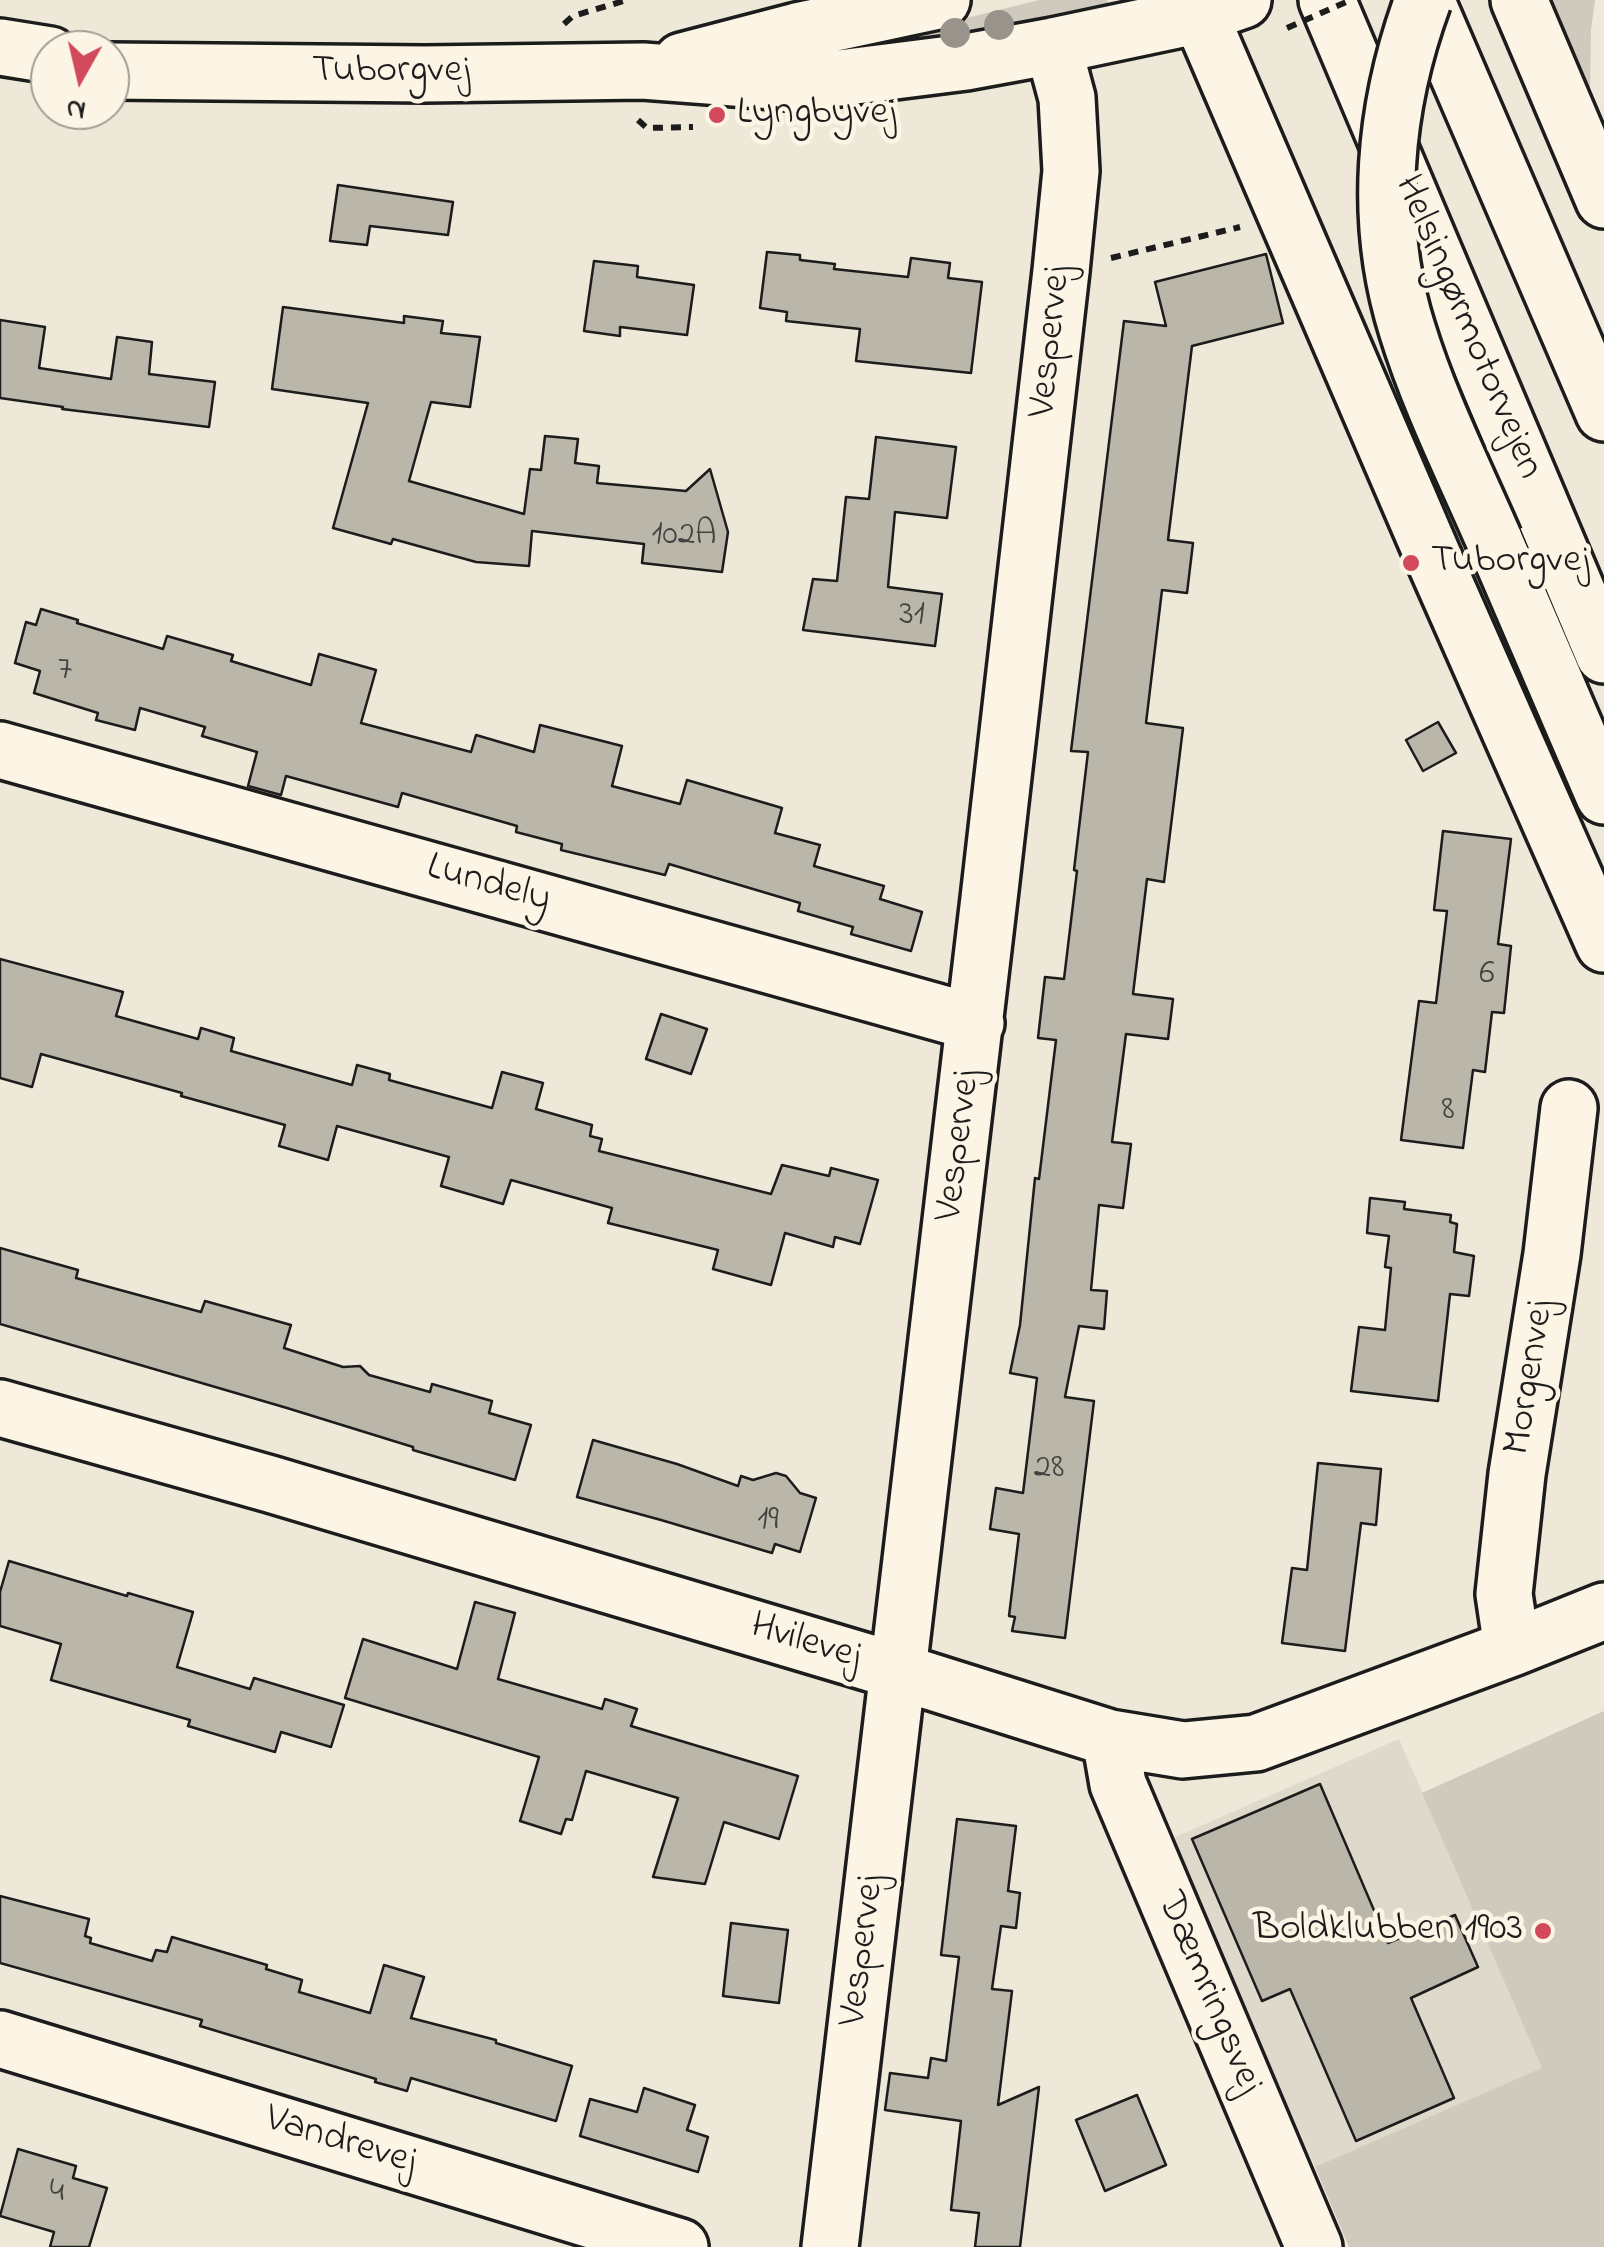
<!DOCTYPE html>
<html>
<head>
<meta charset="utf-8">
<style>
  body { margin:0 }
  #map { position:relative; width:1604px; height:2247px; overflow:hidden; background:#eee8d9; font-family:"Indie Flower",sans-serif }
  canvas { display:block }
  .north { position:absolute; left:30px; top:30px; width:100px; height:100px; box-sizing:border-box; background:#fcf5e5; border:2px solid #a29e95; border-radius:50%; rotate:188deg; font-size:28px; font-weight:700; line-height:40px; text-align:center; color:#1c1c1c }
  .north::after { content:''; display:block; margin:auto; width:35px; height:45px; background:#d1495b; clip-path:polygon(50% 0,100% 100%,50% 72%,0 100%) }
</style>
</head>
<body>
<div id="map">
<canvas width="1604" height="2247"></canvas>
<div class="north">N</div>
</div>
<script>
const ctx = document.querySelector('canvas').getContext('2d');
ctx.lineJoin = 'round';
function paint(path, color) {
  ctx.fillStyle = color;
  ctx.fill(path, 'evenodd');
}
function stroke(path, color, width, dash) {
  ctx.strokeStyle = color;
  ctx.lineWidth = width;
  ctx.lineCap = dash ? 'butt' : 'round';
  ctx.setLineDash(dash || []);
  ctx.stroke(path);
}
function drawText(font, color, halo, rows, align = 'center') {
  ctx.font = font + ' "Indie Flower",sans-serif';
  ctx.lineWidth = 9;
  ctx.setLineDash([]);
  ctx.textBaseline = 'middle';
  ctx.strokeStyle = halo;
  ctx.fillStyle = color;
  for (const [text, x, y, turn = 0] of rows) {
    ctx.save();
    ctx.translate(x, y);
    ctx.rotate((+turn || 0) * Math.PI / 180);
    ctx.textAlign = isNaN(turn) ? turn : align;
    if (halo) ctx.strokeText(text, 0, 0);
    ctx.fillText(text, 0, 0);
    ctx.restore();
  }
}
const built = new Path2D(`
  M1399,1739L1543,2069L1315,2167L1171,1839Z`);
const green = new Path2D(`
  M1039,0H1107L1112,12L945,46L799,55L870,42Z
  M1542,0H1595L1591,30L1590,96Z
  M1604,1711V2247H1349L1315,2167L1542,2068L1422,1793Z`);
const building = new Path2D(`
  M338,185L453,202L448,235L370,226L367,245L330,241Z
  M767,252L800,255V260L835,264L834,269L908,277L911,258L950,263L948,278L982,282L971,373L856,361L860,329L786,321L787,312L760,308Z
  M1266,254L1283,323L1192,346L1168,540L1193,543L1187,593L1162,590L1146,723L1183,728L1164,882L1147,879L1133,994L1173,999L1168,1039L1126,1034L1112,1142L1131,1144L1123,1208L1099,1205L1091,1290L1107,1291L1104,1329L1079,1326L1065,1397L1094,1401L1065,1638L1012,1631L1015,1617L1009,1616L1019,1534L990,1529L996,1488L1023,1493L1037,1378L1010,1373L1020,1325L1035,1178L1039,1179L1056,1040L1038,1038L1045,977L1064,979L1077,871L1074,870L1088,752L1071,751L1124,321L1166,326L1155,282Z
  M594,261L638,266L637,277L694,285L687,335L620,327V336L584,331Z
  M283,307L404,323V316L443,321L441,333L480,337L470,407L431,402L409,481L524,514L530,469L541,470L545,436L578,439L575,463L599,466L597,483L686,491L710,469L728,532L722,572L642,563L644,544L532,531L529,566L476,562L393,539L391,544L333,528L368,403L272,389Z
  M0,320L45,327L39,368L111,379L117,337L152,342L149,374L215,382L209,427L62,409L63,407L0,398Z
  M876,437L956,447L947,518L895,512L888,587L942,594L935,646L803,630L813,579L837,581L846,497L869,499Z
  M41,609L78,620L77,623L163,649L167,636L233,655L231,661L311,685L319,654L376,670L361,723L471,752L476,735L534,752L540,725L622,746L612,786L680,804L687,780L782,808L775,833L820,845L814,866L884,886L880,899L922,912L911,951L851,934L853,927L798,911L800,903L669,864L665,875L561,850L562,844L516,832L517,826L402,793L398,807L286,776L281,795L248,786L257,752L202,736L205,727L140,708L135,730L96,720L98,713L34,693L40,671L15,663L26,622L36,625Z
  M1438,722L1456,753L1423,771L1406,740Z
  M1443,831L1511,839L1498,944L1511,946L1504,1013L1492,1012L1485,1072L1473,1070L1463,1148L1401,1140L1419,1001L1436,1003L1447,911L1434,910Z
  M0,959L123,992L116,1016L198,1039L201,1028L234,1038L231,1051L352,1085L357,1065L390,1074L389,1080L492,1108L502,1072L543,1083L536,1109L592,1125L590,1136L602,1139L599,1151L771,1194L782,1165L829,1176L831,1168L878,1180L860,1244L835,1237L833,1247L785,1233L771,1285L713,1269L718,1250L608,1223L612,1208L511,1180L503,1204L441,1186L449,1157L337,1126L328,1160L279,1146L285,1125L181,1096L182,1093L41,1054L32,1087L0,1078Z
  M661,1014L707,1029L691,1074L646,1059Z
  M1370,1198L1405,1202L1404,1209L1451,1215L1450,1222L1457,1224L1454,1252L1474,1256L1469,1296L1450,1294L1438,1401L1351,1391L1359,1327L1385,1330L1391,1268L1385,1267L1389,1236L1367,1233Z
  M0,1248L78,1270L76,1278L201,1312L205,1301L291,1325L284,1348L343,1367L360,1366L369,1375L430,1392L432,1384L492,1401L489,1413L531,1425L515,1480L413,1450V1447L287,1408L0,1324Z
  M593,1440L677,1464L738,1486L741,1476L753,1480L776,1473L786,1476L800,1493L816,1498L800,1552L775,1544L772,1553L661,1520L577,1497Z
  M1318,1463L1381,1469L1376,1525L1361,1523L1345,1651L1282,1643L1292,1568L1307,1570Z
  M9,1561L127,1596L128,1593L193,1612L177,1667L250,1689L254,1678L344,1705L331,1747L281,1732L275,1752L188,1726L190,1720L51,1680L61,1644L0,1626V1592Z
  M475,1602L515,1613L498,1679L602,1709L605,1699L637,1709L631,1726L798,1776L779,1839L724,1822L705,1884L653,1877L678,1798L586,1771L572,1820L566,1819L561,1834L520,1821L539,1757L345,1698L363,1639L457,1669Z
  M1320,1784L1388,1943L1455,1915L1478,1967L1411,1998L1454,2098L1356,2141L1290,1989L1262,2001L1192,1839Z
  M957,1819L1016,1826L1008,1891L1020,1893L1016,1928L1001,1926L992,1989L1012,1991L998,2105L1039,2087L1020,2247H975L979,2213L951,2210L961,2121L885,2110L890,2073L928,2078L931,2058L946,2061L959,1957L941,1955Z
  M0,1896L89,1919L85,1936L91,1938L90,1943L152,1961L156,1950L167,1952L172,1937L267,1965L266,1969L302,1980L299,1992L370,2013L384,1965L424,1977L411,2018L496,2040V2043L572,2066L556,2121L411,2078L407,2091L375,2082L376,2079L200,2026L202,2020L0,1963Z
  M731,1923L788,1930L779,2003L723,1996Z
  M644,2088L695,2105L687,2130L708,2137L698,2172L580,2136L590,2099L637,2112Z
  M1137,2095L1166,2165L1105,2191L1076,2120Z
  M18,2149L76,2166L73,2178L107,2188L89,2247H50L54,2232L0,2216Z`);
const path = new Path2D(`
  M564,24L573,16L627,0
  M638,120L647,128L693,127
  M1111,258L1240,227`);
const minor = new Path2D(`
  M1202,0L1200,15L1438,568L1604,944
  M1519,0L1604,200
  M0,47L50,55
  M682,61L797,31L942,0
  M110,71L425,74L643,71L800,83L966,62L1053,46L1200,15
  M0,750L976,1023
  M0,1408L270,1484L897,1671L1110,1738L1183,1750L1256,1743L1512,1648L1604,1611
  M1512,1648L1504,1594L1517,1474L1552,1254L1569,1108
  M1110,1738L1118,1784L1314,2247
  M0,2039L680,2247
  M830,2247C907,1588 987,930 1061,271L1071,171L1067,98L1053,46`);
const major = new Path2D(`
  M1193,0L1200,15L1243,0`);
const highway = new Path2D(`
  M1327,0L1604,655
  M1426,0L1604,413
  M1494,540L1604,796`);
const pathBridge = new Path2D(`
  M1287,28L1351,0`);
const highwayBridge = new Path2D(`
  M1423,0C1384,106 1373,220 1407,329C1429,401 1464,471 1494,540`);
const trees = [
  [999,25],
  [955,33]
];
const markers = [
  [717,115,10,"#d1495b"],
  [1411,563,10,"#d1495b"],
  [1543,1931,10,"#d1495b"]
];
const numberNames = [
  ["102A",684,537],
  ["31",912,617],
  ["7",65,672],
  ["6",1487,976],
  ["8",1448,1112],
  ["28",1049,1470],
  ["19",768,1522],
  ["4",57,2194]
];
const streetNames = [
  ["Tuborgvej",391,73],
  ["Helsingørmotorvejen",1466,328,67],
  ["Vespervej",1053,342,-84],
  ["Lundely",488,886,16],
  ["Vespervej",961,1146,-83],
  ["Morgenvej",1532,1378,-81],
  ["Hvilevej",805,1644,17],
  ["Vespervej",865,1951,-83],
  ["Dæmringsvej",1207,1994,67],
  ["Vandrevej",340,2143,17]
];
const poiNames = [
  ["Lyngbyvej",737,115],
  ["Tuborgvej",1431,563],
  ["Boldklubben 1903",1523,1931,"right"]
];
paint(built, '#ded9cb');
paint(green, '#cfcabd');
paint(building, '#bab6aa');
stroke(building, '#1c1c1c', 2.5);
stroke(minor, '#1c1c1c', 62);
stroke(major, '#1c1c1c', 62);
stroke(highway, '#1c1c1c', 62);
stroke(path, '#1c1c1c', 6, [10, 8]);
stroke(minor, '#fcf5e5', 55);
stroke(major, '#fcf5e5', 55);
stroke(highway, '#fcf5e5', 55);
stroke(highwayBridge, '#1c1c1c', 62, []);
stroke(pathBridge, '#1c1c1c', 6, [10, 8]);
stroke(highwayBridge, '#fcf5e5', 55);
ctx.fillStyle = '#98948b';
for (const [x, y] of trees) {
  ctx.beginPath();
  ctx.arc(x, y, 15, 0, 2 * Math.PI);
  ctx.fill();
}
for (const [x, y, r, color] of markers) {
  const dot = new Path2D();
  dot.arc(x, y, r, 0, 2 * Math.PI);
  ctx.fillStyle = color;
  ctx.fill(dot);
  stroke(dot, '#fcf5e5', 4);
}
drawText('35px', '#444240', null, numberNames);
drawText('40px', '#1c1c1c', '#fcf5e5', streetNames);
drawText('40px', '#1c1c1c', '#fcf5e5', poiNames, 'left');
</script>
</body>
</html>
